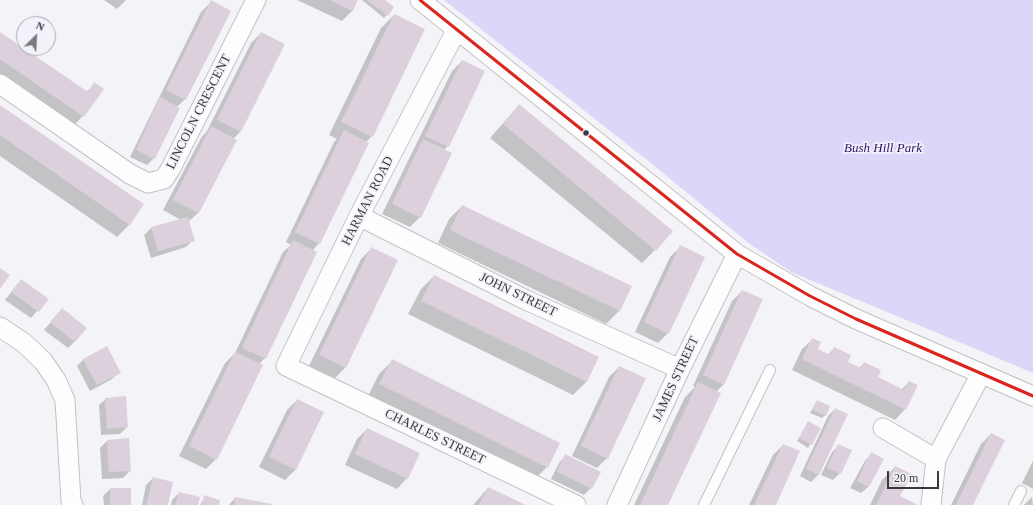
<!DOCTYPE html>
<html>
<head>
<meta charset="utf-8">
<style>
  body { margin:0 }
  #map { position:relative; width:1033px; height:505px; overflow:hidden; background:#f4f4f8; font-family:Georgia,serif }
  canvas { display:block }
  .north { position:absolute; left:16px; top:16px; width:40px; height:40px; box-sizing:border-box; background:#f2f2fa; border:1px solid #a8a8ae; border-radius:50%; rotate:24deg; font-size:11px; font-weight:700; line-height:16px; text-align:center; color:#39393c }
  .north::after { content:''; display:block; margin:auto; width:14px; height:18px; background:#7a7a7e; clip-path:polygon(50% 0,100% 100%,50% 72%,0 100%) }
  .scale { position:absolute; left:887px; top:471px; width:52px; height:18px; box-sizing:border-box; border:2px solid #39393c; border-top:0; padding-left:5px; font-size:12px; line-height:14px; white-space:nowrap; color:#39393c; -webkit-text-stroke:3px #f2f2fa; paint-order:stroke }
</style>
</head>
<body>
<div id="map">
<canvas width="1033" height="505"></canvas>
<div class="north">N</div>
<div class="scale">20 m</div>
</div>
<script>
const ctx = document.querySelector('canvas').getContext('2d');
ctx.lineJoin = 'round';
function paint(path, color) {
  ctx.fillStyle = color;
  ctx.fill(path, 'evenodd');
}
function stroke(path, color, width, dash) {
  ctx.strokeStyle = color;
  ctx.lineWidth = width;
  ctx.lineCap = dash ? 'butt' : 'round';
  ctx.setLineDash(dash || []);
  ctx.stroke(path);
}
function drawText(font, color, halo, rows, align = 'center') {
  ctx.font = font + ' Georgia,serif';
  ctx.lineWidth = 3.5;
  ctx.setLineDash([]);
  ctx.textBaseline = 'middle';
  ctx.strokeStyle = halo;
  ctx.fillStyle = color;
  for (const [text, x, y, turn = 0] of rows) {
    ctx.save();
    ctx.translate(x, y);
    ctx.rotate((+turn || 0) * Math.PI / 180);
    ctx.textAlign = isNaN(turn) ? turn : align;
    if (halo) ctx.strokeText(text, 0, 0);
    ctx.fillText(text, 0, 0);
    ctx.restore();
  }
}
const green = new Path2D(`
  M444,0H1033V373L791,272L747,242L652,164Z`);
const shadow = new Path2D(`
  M104,0H126L117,9Z
  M297,0H357L352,11L342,21Z
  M362,0H383L393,7L384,18Z
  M211,2L185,99L177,107L154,158L147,165L130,157L201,12Z
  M394,15L372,136L366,142L319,243L313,250L265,358L259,364L216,459L206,469L179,456L225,363L235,353L283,252L291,245L286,242L334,142L337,139L329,135L381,28Z
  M0,33L86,92L95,84L83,116L73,126L0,76Z
  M261,33L241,131L233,139L235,141L198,213L188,222L193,240L186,247L151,258L144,235L151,228L181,220L163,210L201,138L207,131L251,43Z
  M462,61L448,146L444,150L420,217L410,227L382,214L452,71Z
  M519,105L655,250L642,263L490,138Z
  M0,106L130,224L117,237L0,156Z
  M462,206L630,287L619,311L606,324L438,243L449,219Z
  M680,247L668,333L658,343L635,332L670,257Z
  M371,249L397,261L345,368L335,378L309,366L361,259Z
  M434,276L598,357L586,382L573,395L408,314L421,289Z
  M21,280L47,299L31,318L5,300Z
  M742,291L762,300L723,385L716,392L667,505H634L685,397L695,387L693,386L732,301Z
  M62,309L75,341L68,348L44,330Z
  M813,339L816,349L828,355L834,348L847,362L859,368L864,363L876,378L901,390L909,382L905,409L895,420L792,370L802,349Z
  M84,359L119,372L112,379L90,391L77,366Z
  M392,361L547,467L534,480L367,398L379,374Z
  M619,367L607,458L597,468L572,456L609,377Z
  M106,399L127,427L120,434L101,435L99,405Z
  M297,400L323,413L295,470L285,480L259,467L287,410Z
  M817,401L825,415L822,418L810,413Z
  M835,409L846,415L818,475L811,482L800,476L828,416Z
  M809,422L820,429L808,448L797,441Z
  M367,429L407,478L397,489L345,465L357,439Z
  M991,434L972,505H951L981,444Z
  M107,441L130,471L123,478L102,479L100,448Z
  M783,445L775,505H749L773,455Z
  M839,445L840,473L833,480L821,475L832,452Z
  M871,454L868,487L861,493L850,488L865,461Z
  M565,456L591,488L584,495L551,479L559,463Z
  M1033,461V489L1022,483Z
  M895,467L899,497L916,505H870L882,480Z
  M153,478L167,505H142L146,485Z
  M488,488L524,505H473Z
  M110,489L130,505H104L103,496Z
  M179,493L197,505H171L172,500Z
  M205,497L218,505H200Z
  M1032,497L1033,505H1024Z
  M235,498L270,505H229Z`);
const building = new Path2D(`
  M211,0L231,11L186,100L166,90Z
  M329,0H358L353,11Z
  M367,0H385L394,7L388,16Z
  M394,14L425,29L373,137L341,122Z
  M0,32L88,92L94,82L104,89L84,117L0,59Z
  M261,32L285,44L241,132L217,120Z
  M462,60L485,71L449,147L425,136Z
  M160,97L180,108L155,159L136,150Z
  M519,104L673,231L656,251L503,124Z
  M0,105L144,204L130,225L0,135Z
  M211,126L237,140L199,213L173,200Z
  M344,130L369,143L320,244L295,232Z
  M423,139L452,153L421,218L392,204Z
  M462,205L632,286L620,311L450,230Z
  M188,217L195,241L158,251L151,227Z
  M293,240L317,252L266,359L242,348Z
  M680,245L705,257L669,334L644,322Z
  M371,247L398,260L346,368L319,355Z
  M0,268L10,275L0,289Z
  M434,275L599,357L587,382L421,301Z
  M21,279L49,299L39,312L11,292Z
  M742,290L763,299L724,385L703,375Z
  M62,308L87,328L75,342L50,322Z
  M812,338L821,342L818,349L830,355L834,347L851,355L848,362L861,368L864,362L881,370L878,377L904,390L909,381L918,385L906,410L802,359Z
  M107,346L121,373L97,385L83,359Z
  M235,352L263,365L217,460L189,446Z
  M392,359L560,443L548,468L379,384Z
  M619,366L646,378L608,459L581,446Z
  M698,382L721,393L668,505H640Z
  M126,396L128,427L107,429L105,398Z
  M297,399L324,412L296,470L269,457Z
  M817,400L830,406L826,416L812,410Z
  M835,408L848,414L819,475L806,469Z
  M808,421L821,428L812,445L799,438Z
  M367,428L420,453L408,479L355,454Z
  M991,433L1005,440L973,505H956Z
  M129,438L131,471L109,472L107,440Z
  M783,444L800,451L776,505H754Z
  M838,444L852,450L841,474L827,468Z
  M871,452L884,459L869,487L857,481Z
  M565,454L601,472L592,489L557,472Z
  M895,466L912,474L900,496L918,505H876Z
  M153,477L173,482L168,505H146Z
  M488,487L526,505H479Z
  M110,488H131V505H110Z
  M179,492L200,497L198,505H175Z
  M204,495L220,500L219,505H202Z
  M235,497L272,504V505H234Z`);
const lane = new Path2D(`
  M704,505L770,370
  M1014,505L1021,491`);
const street = new Path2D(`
  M420,0L737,254L810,296L856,319L1033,396
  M457,29L359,216L286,366L576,505
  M0,84L130,174L148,183L164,179L171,168L256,0
  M359,216L526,300L680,369
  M0,327L24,343L43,361L56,380L65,400L71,501L73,505
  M883,428L936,459
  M617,505L680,369L737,254
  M931,505L936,459L981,374`);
const bus1 = new Path2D(`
  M420,0L737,254L810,296L856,319L1033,396`);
const markers = [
  [586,133,3.5,"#39393c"]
];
const streetNames = [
  ["LINCOLN CRESCENT",199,112,-63],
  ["HARMAN ROAD",368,201,-63],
  ["JOHN STREET",518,295,26],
  ["JAMES STREET",676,379,-65],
  ["CHARLES STREET",435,437,26]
];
const parkNames = [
  ["Bush Hill Park",883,149]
];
paint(green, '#dad7f8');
paint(shadow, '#0003');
paint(building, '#ddd0dd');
stroke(lane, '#c2c2c5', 12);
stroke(street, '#c2c2c5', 21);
stroke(lane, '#fdfdfe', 10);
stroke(street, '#fdfdfe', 19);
stroke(bus1, '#dc241f', 3);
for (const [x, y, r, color] of markers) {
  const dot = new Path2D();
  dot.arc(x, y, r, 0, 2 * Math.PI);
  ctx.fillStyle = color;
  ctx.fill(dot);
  stroke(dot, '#f2f2fa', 1.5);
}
drawText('13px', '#39393c', '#f2f2fa', streetNames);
drawText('italic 13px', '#2f116d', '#f2f2fa', parkNames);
</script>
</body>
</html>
